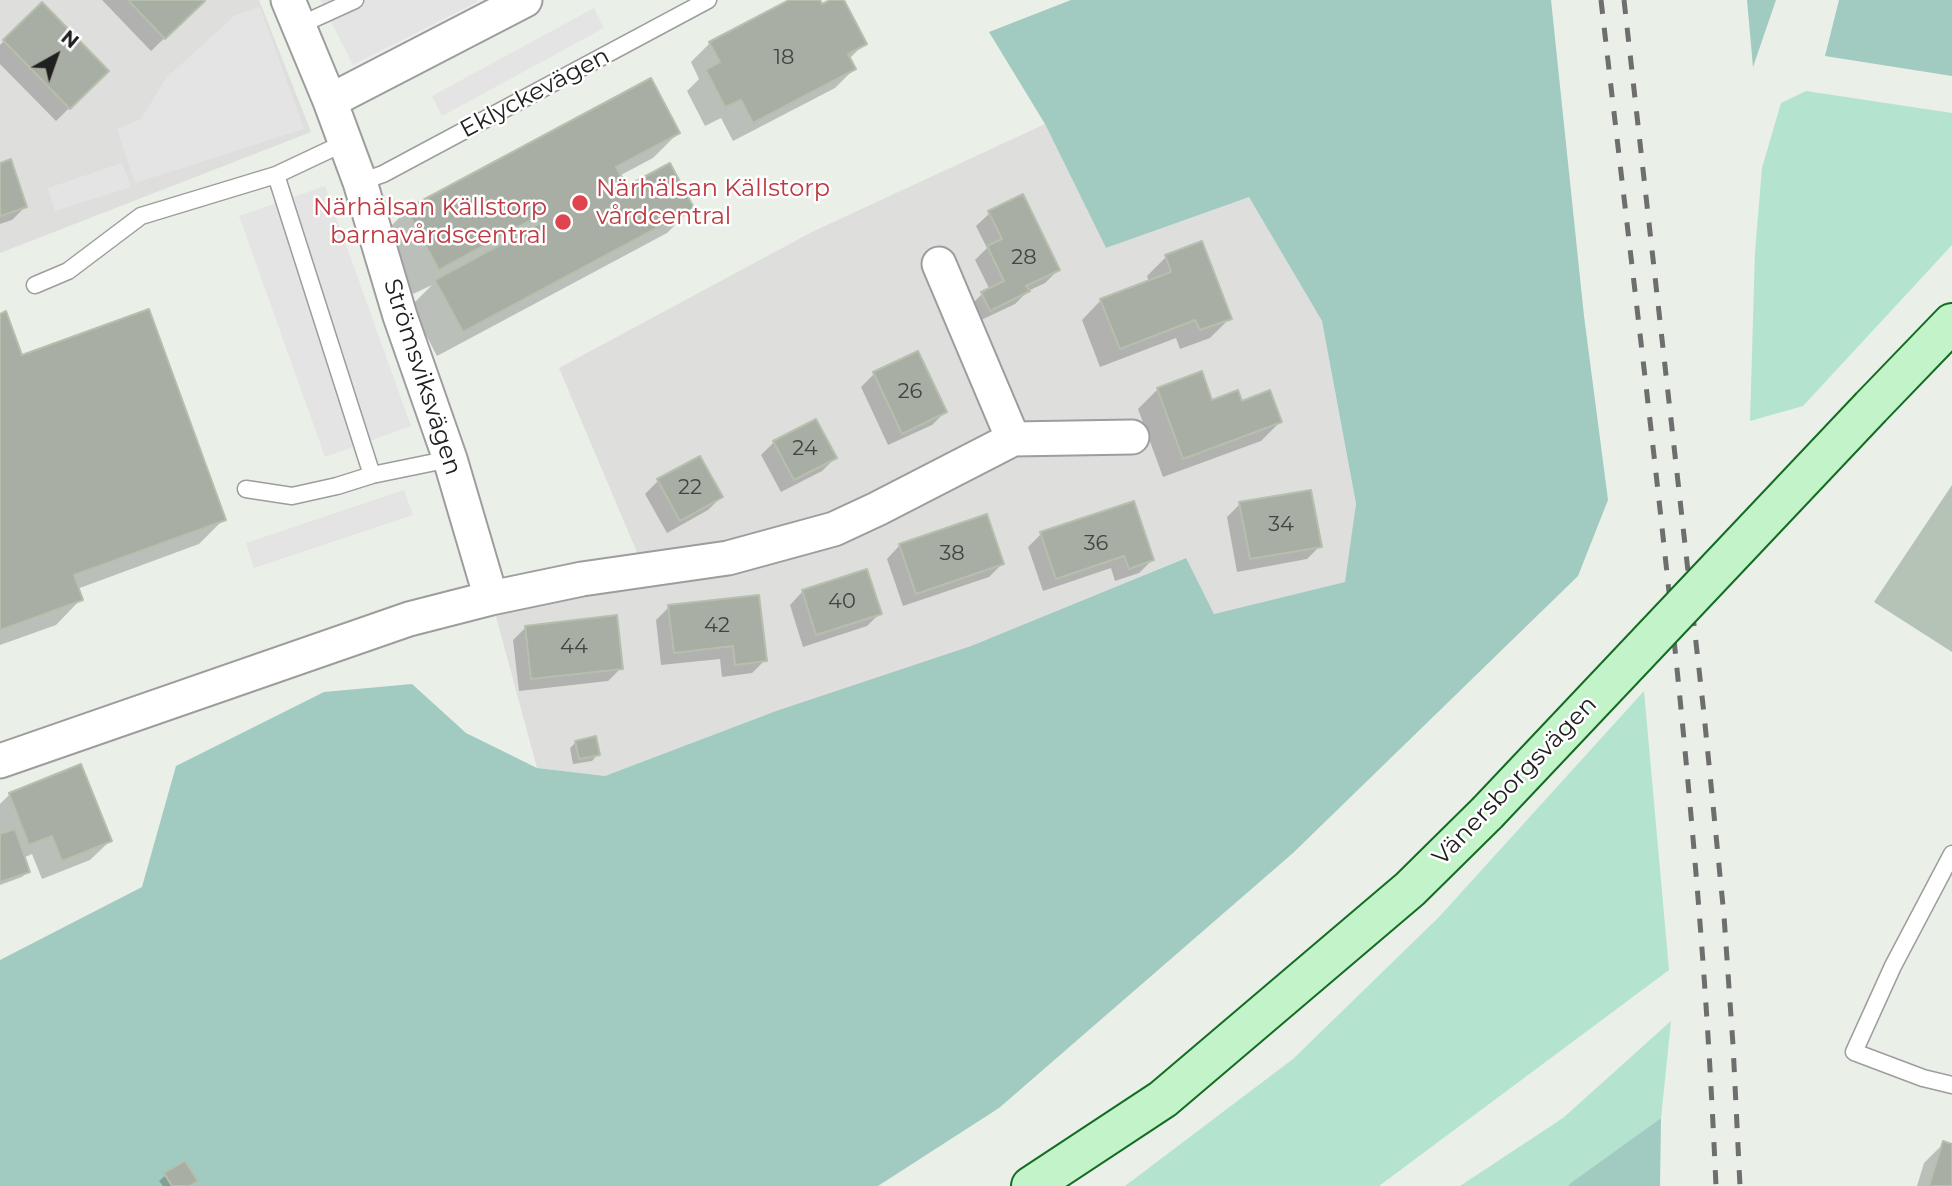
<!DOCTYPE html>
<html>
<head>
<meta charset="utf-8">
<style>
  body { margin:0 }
  #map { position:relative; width:1952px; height:1186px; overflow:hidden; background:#eaefe8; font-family:Montserrat,sans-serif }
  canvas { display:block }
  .north { position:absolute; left:21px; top:21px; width:70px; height:70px; -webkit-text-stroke:5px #fff; paint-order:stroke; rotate:40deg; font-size:19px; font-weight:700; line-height:28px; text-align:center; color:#202020 }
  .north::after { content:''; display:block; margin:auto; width:24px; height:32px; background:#202020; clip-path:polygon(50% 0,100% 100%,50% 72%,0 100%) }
</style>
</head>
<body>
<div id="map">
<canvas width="1952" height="1186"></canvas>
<div class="north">N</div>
</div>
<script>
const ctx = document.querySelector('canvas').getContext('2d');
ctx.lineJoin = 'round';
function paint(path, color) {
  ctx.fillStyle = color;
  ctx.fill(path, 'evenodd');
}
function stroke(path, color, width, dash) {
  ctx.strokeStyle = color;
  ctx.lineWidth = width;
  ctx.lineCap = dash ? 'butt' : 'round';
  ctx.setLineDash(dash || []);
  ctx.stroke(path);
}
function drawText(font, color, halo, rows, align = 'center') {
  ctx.font = font + ' Montserrat,sans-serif';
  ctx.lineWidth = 5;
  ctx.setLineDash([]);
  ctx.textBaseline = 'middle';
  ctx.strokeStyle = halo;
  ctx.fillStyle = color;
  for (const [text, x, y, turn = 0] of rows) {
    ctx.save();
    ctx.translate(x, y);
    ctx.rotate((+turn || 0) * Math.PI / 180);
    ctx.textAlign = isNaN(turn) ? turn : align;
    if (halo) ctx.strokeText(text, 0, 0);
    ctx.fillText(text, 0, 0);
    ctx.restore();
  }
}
const residential = new Path2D(`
  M0,0H259L311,132L0,253Z
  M1045,124L1106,248L1249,196L1322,321L1356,505L1346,582L1214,614L1185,558L971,646L776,711L605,776L537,768L494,609L650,583L559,368L812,232Z`);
const construction = new Path2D(`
  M1952,485V652L1874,602Z`);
const grass = new Path2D(`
  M1806,91L1952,113V245L1803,406L1750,421L1755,252L1762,168L1781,103Z
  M1644,691L1669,970L1379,1186H1125L1293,1059L1439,917Z
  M1671,1021L1661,1118L1568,1186H1460L1563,1118Z`);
const forest = new Path2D(`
  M1071,0H1551L1584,316L1608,500L1578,576L1293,853L999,1108L878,1186H0V960L142,887L176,766L324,692L412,684L466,733L537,768L605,776L776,711L971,646L1186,558L1214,614L1345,582L1356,504L1322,321L1249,197L1106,248L1045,124L989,32Z
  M1747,0H1776L1753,67Z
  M1839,0H1952V76L1825,56Z
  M1661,1118L1660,1186H1568L1571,1183Z`);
const parking = new Path2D(`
  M320,0H476L477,2L353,65Z
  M260,7L304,129L135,183L117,129L141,119L166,78L234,16Z
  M594,8L604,28L442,116L432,96Z
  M122,163L131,187L55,211L48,188Z
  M325,186L411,426L325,457L239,216Z
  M404,490L413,515L254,568L246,543Z`);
const shadow = new Path2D(`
  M102,0H202L203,1L151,51Z
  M793,0H818L822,6L834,0H843L865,43L849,59L854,69L835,88L733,141L721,118L705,126L687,91L699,79L691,62L710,43Z
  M42,4L107,71L56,121L0,64V45Z
  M650,80L678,133L653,158L619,176L626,189L692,208L667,233L437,356L411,306L432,285L413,294L381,236L407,210Z
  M0,165L25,207L12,220L0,224Z
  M990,213L1058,270L1045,283L1028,291L1015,304L977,322L969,307L982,294L990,290L975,260L987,248L976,226Z
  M1166,257L1230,318L1210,338L1180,349L1176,338L1100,367L1082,320L1101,300L1149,282L1147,276Z
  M0,315L21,357L224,519L199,544L77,589L81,599L56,625L0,645Z
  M917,353L945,412L932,425L888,445L861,387L874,374Z
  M1158,389L1211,402L1241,403L1280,422L1261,441L1163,477L1138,409Z
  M774,442L835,458L822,471L781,492L761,455Z
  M658,481L721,497L708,510L667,533L645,494Z
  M1240,504L1320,546L1307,559L1237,572L1227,517Z
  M1041,534L1152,560L1139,573L1115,581L1111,568L1043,591L1028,547Z
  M900,545L1002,564L989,577L903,606L887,559Z
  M803,591L880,613L867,626L803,647L790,605Z
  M669,607L765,660L752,673L722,677L720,659L661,665L656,620Z
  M526,627L621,668L608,681L519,691L513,640Z
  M576,742L598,754L592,761L573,764L570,748Z
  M10,794L110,841L90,860L42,879L32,854L23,858L28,871L22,877L0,885V804Z
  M1944,1143L1952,1146V1186H1917L1924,1163Z
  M166,1175L196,1181L190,1186H163L159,1181Z`);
const building = new Path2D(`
  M128,0H204L205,1L165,39Z
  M789,0H820L822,4L830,0H844L867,44L848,54L856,69L753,123L741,100L725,107L706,70L720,62L709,42Z
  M42,2L109,71L70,109L3,40Z
  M651,78L680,133L616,167L627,186L670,163L694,208L463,332L435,280L540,223L537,217L439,270L406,209Z
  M11,159L27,207L0,216V163Z
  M1023,194L1060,270L1026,286L1030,291L990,311L981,292L1004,281L987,246L1002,239L988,211Z
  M1202,241L1232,319L1200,330L1195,320L1120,349L1100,299L1171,272L1165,255Z
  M149,309L226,520L74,575L83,600L0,630V314L6,311L22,355Z
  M918,351L947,412L902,434L873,372Z
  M1202,371L1212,400L1238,390L1242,401L1270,390L1282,422L1183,459L1157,388Z
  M816,419L837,458L794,480L773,441Z
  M700,456L723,497L680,521L657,479Z
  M1311,490L1322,547L1250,559L1239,502Z
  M1134,501L1154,560L1129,569L1124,556L1056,579L1040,532Z
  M987,514L1004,564L916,594L899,544Z
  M867,569L882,614L816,635L802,590Z
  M759,595L767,661L735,665L733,646L674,653L668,605Z
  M617,615L623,669L531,679L525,626Z
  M596,736L600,755L579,759L575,741Z
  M81,764L112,841L62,861L52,836L29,845L9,793Z
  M15,829L30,872L0,882V834Z
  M1943,1141L1952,1144V1186H1929Z
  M185,1161L198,1181L190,1186H172L164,1173Z`);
const lane = new Path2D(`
  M298,26L355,0
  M276,175L372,475
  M360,182L383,174L708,0
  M35,285L68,271L141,216L276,175L346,142
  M246,489L292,496L337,486L372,475L450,459
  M1952,854L1893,966L1854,1052L1923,1078L1952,1085`);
const street = new Path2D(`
  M288,0L330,101L360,182L400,316L450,459L491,598
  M330,101L525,0
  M939,264L1013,439
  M0,761L409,619L491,598L582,579L728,558L834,529L877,509L1013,439L1132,437`);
const secondary = new Path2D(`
  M1871,407L1952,323
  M1031,1186L1163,1099L1410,889L1487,813`);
const rail = new Path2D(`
  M1601,0C1636,307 1676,615 1700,923C1707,1011 1712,1098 1716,1186
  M1624,0L1704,714L1724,916L1733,1045L1740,1186`);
const secondaryBridge = new Path2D(`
  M1487,813L1871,407`);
const markers = [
  [580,203,9,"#e0444e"],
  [563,222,9,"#e0444e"]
];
const numberNames = [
  ["18",784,58],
  ["28",1024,258],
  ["26",910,392],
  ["24",805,449],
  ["22",690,488],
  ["34",1281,525],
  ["36",1096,544],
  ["38",952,554],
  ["40",842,602],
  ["42",717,626],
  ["44",574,647]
];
const streetNames = [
  ["Eklyckevägen",535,93,-28],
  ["Strömsviksvägen",422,377,72],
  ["Vänersborgsvägen",1515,781,-46]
];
const healthNames = [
  ["Närhälsan Källstorp",596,189],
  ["vårdcentral",596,217],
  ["Närhälsan Källstorp",547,208,"right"],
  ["barnavårdscentral",547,236,"right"]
];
paint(residential, '#dededd');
paint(construction, '#b4c3b5');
paint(grass, '#b4e3d0');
paint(forest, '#a1cac1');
paint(parking, '#e4e4e4');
paint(shadow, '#0003');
paint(building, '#a8aea4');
stroke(building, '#b5c0ac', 2);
stroke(lane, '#9d9d9d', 19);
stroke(street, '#9d9d9d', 37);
stroke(secondary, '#126c23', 42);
stroke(lane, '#fff', 16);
stroke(street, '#fff', 33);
stroke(secondary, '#c3f3c9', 38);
stroke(rail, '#6e6e6e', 5, [14, 14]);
stroke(secondaryBridge, '#126c23', 42, []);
stroke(secondaryBridge, '#c3f3c9', 38);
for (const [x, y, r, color] of markers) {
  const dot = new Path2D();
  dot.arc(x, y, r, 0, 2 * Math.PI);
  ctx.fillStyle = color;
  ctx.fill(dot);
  stroke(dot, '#fff', 2.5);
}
drawText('21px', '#424441', null, numberNames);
drawText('24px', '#202020', '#fff', streetNames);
drawText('24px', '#be3a42', '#fff', healthNames, 'left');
</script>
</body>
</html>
